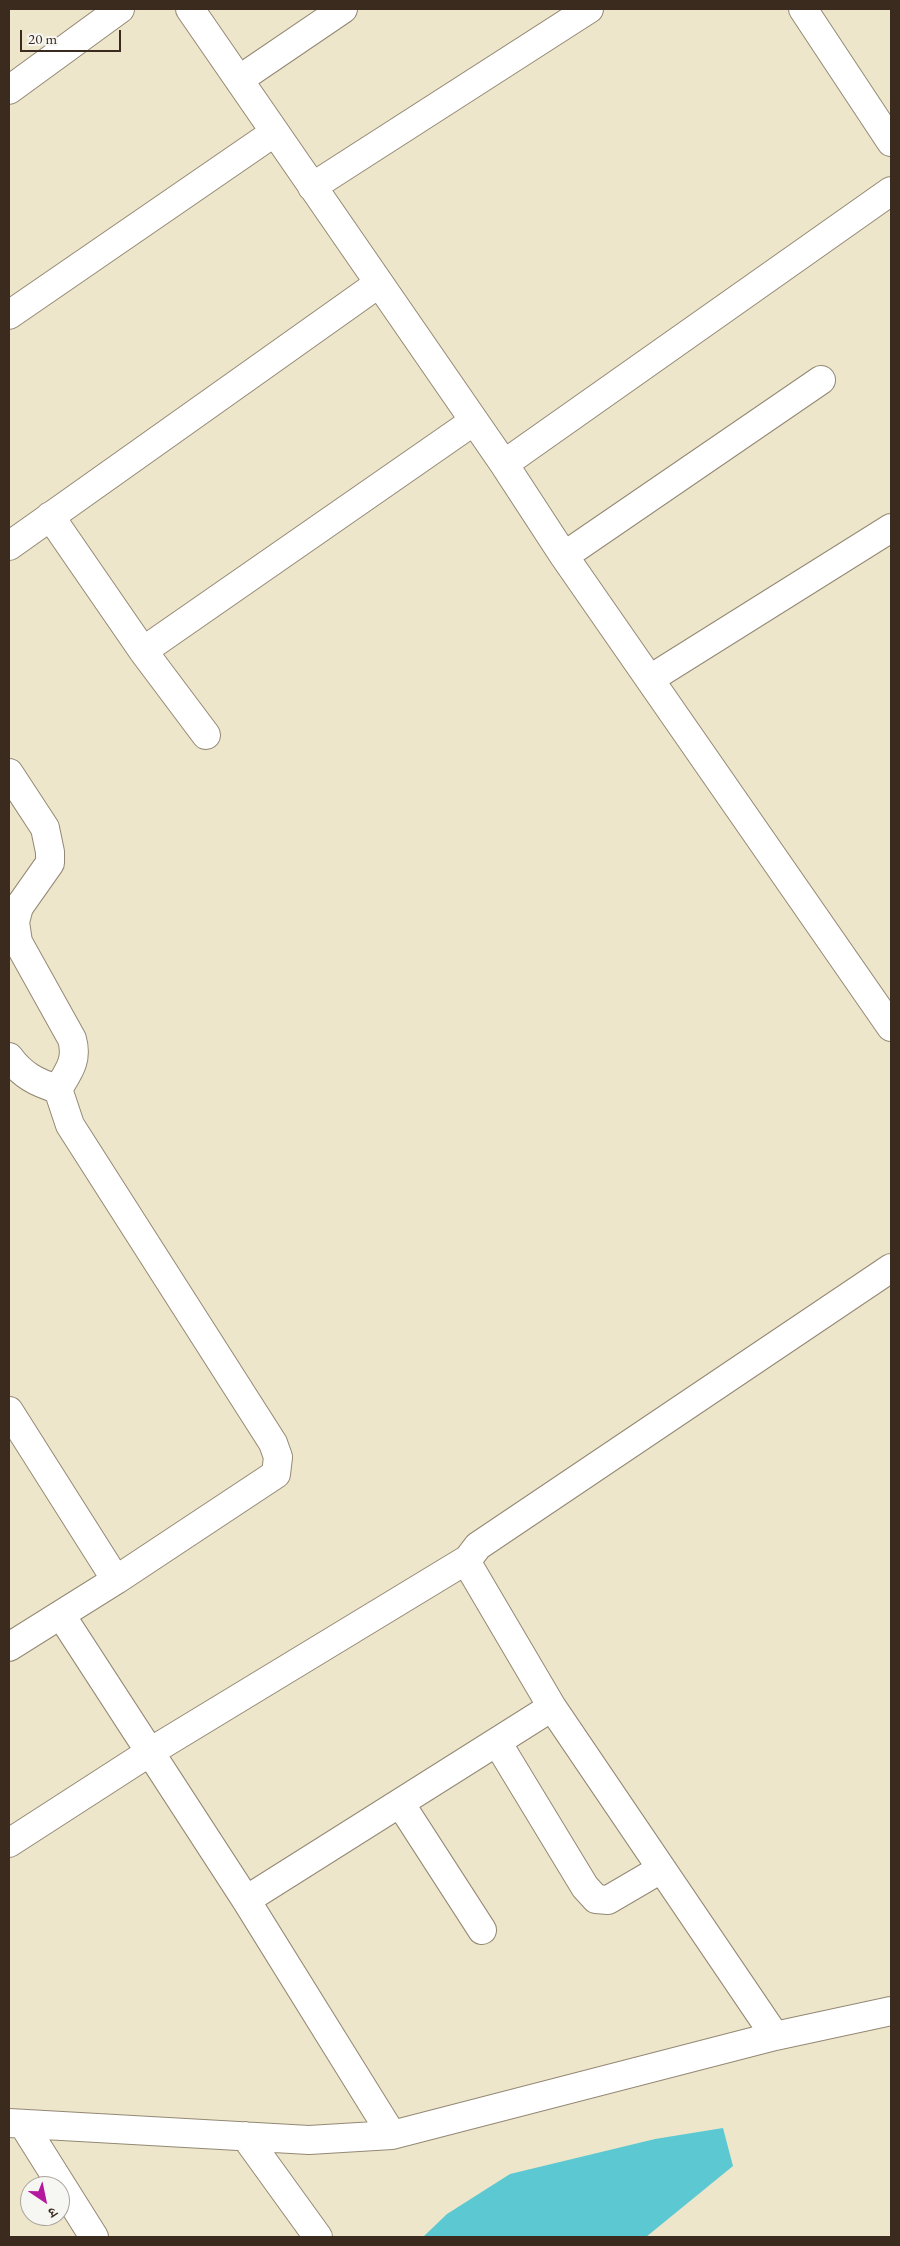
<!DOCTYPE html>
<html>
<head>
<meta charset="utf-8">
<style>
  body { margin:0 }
  #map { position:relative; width:900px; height:2246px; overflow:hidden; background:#ede6cb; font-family:"EB Garamond","Noto Serif Devanagari",serif }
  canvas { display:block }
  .frame { position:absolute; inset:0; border:10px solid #3b2a1e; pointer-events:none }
  .north { position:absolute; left:20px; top:2176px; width:50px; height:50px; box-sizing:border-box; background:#f6f6f2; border:1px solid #aba49d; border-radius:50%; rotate:146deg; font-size:14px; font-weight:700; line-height:20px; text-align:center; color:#3b2a1e }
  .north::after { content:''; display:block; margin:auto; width:18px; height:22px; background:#b5179e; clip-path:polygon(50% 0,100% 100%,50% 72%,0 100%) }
  .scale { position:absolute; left:20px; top:30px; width:101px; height:22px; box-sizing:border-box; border:2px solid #3b2a1e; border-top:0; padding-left:6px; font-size:15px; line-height:18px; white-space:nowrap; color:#3b2a1e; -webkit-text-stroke:4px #f6f6f2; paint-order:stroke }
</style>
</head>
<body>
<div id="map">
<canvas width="900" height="2246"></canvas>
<div class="frame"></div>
<div class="north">उ</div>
<div class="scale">20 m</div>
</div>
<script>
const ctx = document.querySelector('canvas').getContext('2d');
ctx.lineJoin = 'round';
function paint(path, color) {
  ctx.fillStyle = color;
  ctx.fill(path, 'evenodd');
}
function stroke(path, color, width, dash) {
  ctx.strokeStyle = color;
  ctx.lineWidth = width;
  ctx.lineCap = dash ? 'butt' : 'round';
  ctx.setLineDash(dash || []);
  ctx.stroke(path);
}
const water = new Path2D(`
  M723,2128L733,2166L646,2237H423L447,2214L510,2174L655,2139Z`);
const minor = new Path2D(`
  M190,9L504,464L564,556L891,1027
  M803,9L891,142
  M240,79L343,9
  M9,90L120,9
  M312,187L589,9
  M9,315L275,132
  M504,464L891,191
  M50,516L143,651L206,735
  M9,546L378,284
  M564,556L821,380
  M143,651L474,421
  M650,679L891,528
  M9,773L45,828L50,852V863L19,907L15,922L18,942L72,1039C78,1060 69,1071 58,1089L70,1125L273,1443L278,1457L276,1474L116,1580L9,1647
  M9,1057C22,1075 37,1083 58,1089
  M9,1411L116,1580
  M61,1615L246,1900L392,2135
  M497,1742L585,1887L596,1899L608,1900L661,1869
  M400,1803L482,1930
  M9,1843L150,1752L468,1559
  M246,1900L552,1707
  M775,2036L552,1707L469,1566L468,1559L478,1546L891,1268
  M9,2123L309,2140L392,2135L775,2036L891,2011
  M23,2124L94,2237
  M245,2136L318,2237`);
paint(water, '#5cc9d2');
stroke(minor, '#948874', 30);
stroke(minor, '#fff', 28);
</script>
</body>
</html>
